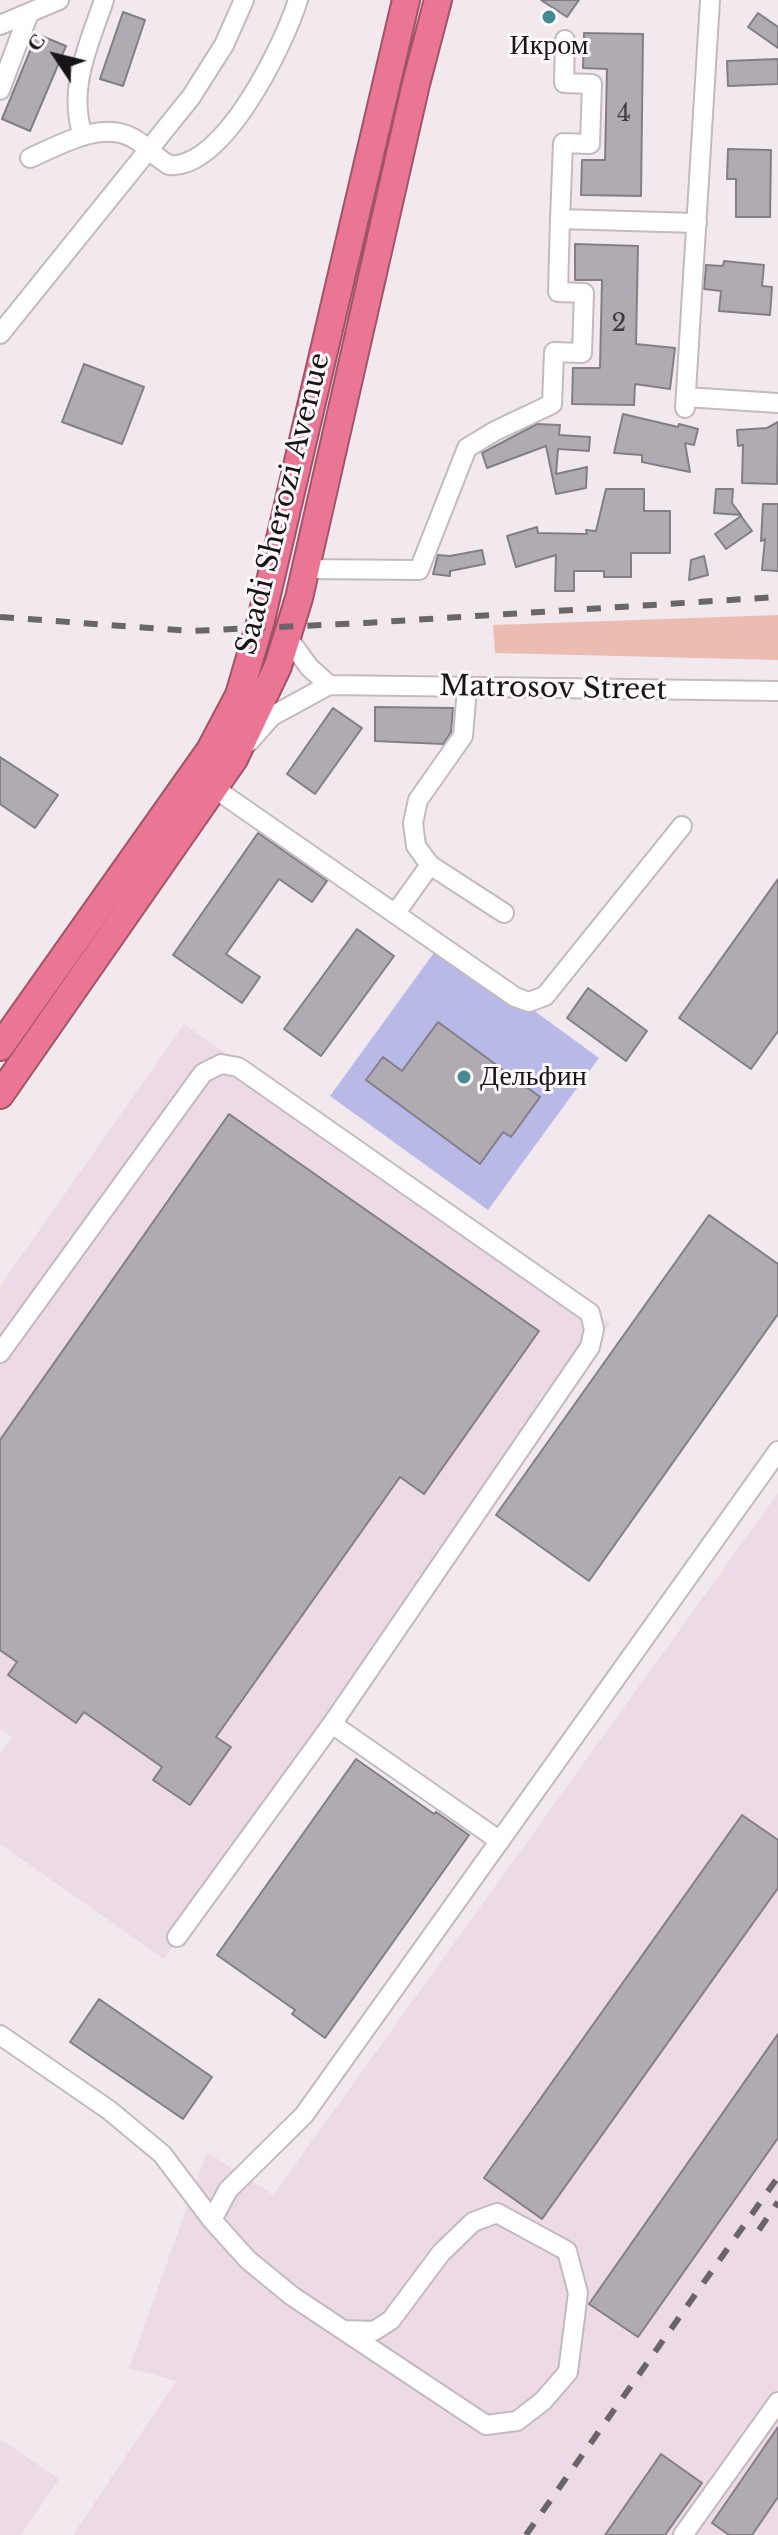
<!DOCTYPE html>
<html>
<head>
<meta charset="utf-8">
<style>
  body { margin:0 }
  #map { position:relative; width:778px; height:2535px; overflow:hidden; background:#f2e9ef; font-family:"Libre Baskerville",serif }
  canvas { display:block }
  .north { position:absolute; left:16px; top:16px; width:80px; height:80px; -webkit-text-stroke:6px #fef7fc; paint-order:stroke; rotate:305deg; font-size:22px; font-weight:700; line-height:32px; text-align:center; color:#181517 }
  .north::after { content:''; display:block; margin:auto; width:28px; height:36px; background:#181517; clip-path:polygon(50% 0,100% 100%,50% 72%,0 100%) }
</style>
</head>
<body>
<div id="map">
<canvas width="778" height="2535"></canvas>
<div class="north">С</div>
</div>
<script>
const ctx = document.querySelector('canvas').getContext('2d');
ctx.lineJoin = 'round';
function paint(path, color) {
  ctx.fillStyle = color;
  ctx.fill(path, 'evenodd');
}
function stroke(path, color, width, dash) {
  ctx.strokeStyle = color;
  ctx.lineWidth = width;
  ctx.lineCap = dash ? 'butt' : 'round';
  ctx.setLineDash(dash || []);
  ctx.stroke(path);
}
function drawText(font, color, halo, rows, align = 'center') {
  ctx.font = font + ' "Libre Baskerville",serif';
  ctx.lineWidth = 6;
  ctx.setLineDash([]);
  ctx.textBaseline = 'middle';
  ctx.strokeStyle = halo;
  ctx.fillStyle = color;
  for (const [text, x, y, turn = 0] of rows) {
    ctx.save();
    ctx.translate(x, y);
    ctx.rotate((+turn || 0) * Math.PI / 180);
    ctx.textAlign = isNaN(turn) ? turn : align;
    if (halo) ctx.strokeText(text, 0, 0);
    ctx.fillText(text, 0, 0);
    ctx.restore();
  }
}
const built = new Path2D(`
  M184,1024L610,1323L164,1959L0,1844V1754L12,1737L0,1729V1286Z
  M778,1493V2535H73L176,2381L129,2368L207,2152L273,2195Z
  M0,2439L59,2479L21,2535H0Z`);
const green = new Path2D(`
  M778,615V660L495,653L493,625Z`);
const water = new Path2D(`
  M441,943L599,1058L488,1210L330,1096Z`);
const building = new Path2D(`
  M541,0H579L567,17Z
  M123,12L145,20L123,86L100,79Z
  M758,13L778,27V48L748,27Z
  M584,33L643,34L641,196L581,195L582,160H605L607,69L583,68Z
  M37,34L66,46L30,131L2,119Z
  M778,59V84L728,86L727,61Z
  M728,149L771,150L770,217H736V179H727Z
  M575,244L638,246L636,344L675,348L670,389L635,384L634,405L572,404L573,368H600L602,280H575Z
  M724,261L764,265L762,286L772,287L770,315L719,311L721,291L704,289L706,265L723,266Z
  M84,364L144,387L122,444L62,422Z
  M623,414L678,427L679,424L698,429L694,445L685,443L690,472L642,462V455L614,453Z
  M778,422L777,484L742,483L743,445L738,446L737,430L767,428Z
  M537,424L560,425L559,435L590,437L589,451L558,449L556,474L587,467L586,488L556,494L546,446L487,468L482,453Z
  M606,489H644V511H670V553H631V577H604V571H574V591H555L556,555L516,567L507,536L537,527L538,533L587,534L586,530L596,531Z
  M716,489H733L732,503L741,515L714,513Z
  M763,504H778V571L762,570L765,539L761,541Z
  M741,516L752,531L726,549L715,534Z
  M482,550L485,564L450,571V576L433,574L438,555L450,556Z
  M704,556L708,575L689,580L691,560Z
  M375,707L453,708L451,732L443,744L375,741Z
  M333,708L362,728L315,794L287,774Z
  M0,757L58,795L35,828L0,804Z
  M258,833L327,881L312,902L279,879L226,954L260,977L242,1003L173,955Z
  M778,879V1031L751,1069L679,1018Z
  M357,929L394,956L321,1056L284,1029Z
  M588,988L647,1031L626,1061L567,1018Z
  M438,1022L540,1097L511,1137L503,1132L480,1164L366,1080L383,1057L402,1071Z
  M229,1114L539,1331L424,1494L400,1477L216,1737L231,1747L190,1805L153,1780L162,1767L84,1712L76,1723L8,1675L17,1662L0,1650V1440Z
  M709,1215L778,1264V1314L589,1581L496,1515Z
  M356,1759L434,1814L436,1812L469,1835L325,2038L292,2014L295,2010L217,1955Z
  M742,1815L778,1840V1888L542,2219L484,2178Z
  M99,1999L212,2077L183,2119L70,2042Z
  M778,2034V2138L638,2337L589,2304Z
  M778,2427V2497L752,2535H729L712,2523Z
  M661,2454L702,2483L665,2535H605Z`);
const minor = new Path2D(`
  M0,25L59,0
  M0,90L29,13
  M83,136C67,88 89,45 104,0
  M30,158C60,145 101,120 133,138C146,145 156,158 169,165C224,170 284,44 298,0
  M560,219L563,143L590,144L592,84L564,83L565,40
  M0,334L191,97L224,45L244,0
  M686,397L778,403
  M685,408L710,0
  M305,569L419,570L467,448L495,431L552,404L554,352L582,353L584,293L558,292L560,219L697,223
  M329,685L778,691
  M249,742L272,716L329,685L309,667L288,638
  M214,788L515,997L529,1002L545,996L682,826
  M430,865L416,846L413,823L418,800L463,736L467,688
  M395,914L430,865L504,913
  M0,1353L203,1073L221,1064L238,1067L590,1313L594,1329L590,1347L332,1724L177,1937
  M332,1724L500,1841
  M0,2035L109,2110L162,2154L212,2220L248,2260L292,2296L486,2425L517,2421L543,2401L568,2372L578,2293L567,2251L497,2213L473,2222L441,2253L391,2320L374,2331L344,2330
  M212,2220L228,2190L304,2115L778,1451
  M683,2535L778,2402`);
const highway = new Path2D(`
  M0,1047L210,750L239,695L261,620L406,0
  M0,1095L234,759L278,666L299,598L416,84L438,0`);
const rail = new Path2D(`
  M0,617L191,631L365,623L778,597
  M759,2230L778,2202
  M526,2535L778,2177`);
const markers = [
  [549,17,8,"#438b91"],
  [464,1077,8,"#438b91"]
];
const numberNames = [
  ["4",624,114],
  ["2",619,324]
];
const poiNames = [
  ["Икром",549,46],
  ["Дельфин",480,1077,"left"]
];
const streetNames = [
  ["Saadi Sherozi Avenue",284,504,-76],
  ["Matrosov Street",553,689,1]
];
paint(built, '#ecdbe6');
paint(green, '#ebbdb2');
paint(water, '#b8b9e7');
paint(building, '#b0abb3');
stroke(building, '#837e86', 2);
stroke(minor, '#c3bac0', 22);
stroke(highway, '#a05468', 30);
stroke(minor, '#fff', 18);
stroke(highway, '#ea7693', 26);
stroke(rail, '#6a6568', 6, [14, 14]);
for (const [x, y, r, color] of markers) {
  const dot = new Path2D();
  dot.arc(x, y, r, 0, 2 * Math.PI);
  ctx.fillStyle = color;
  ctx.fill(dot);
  stroke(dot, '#fef7fc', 3);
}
drawText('24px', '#3e3a3e', null, numberNames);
drawText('28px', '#181517', '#fef7fc', poiNames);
drawText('28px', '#181517', '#fef7fc', streetNames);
</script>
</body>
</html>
